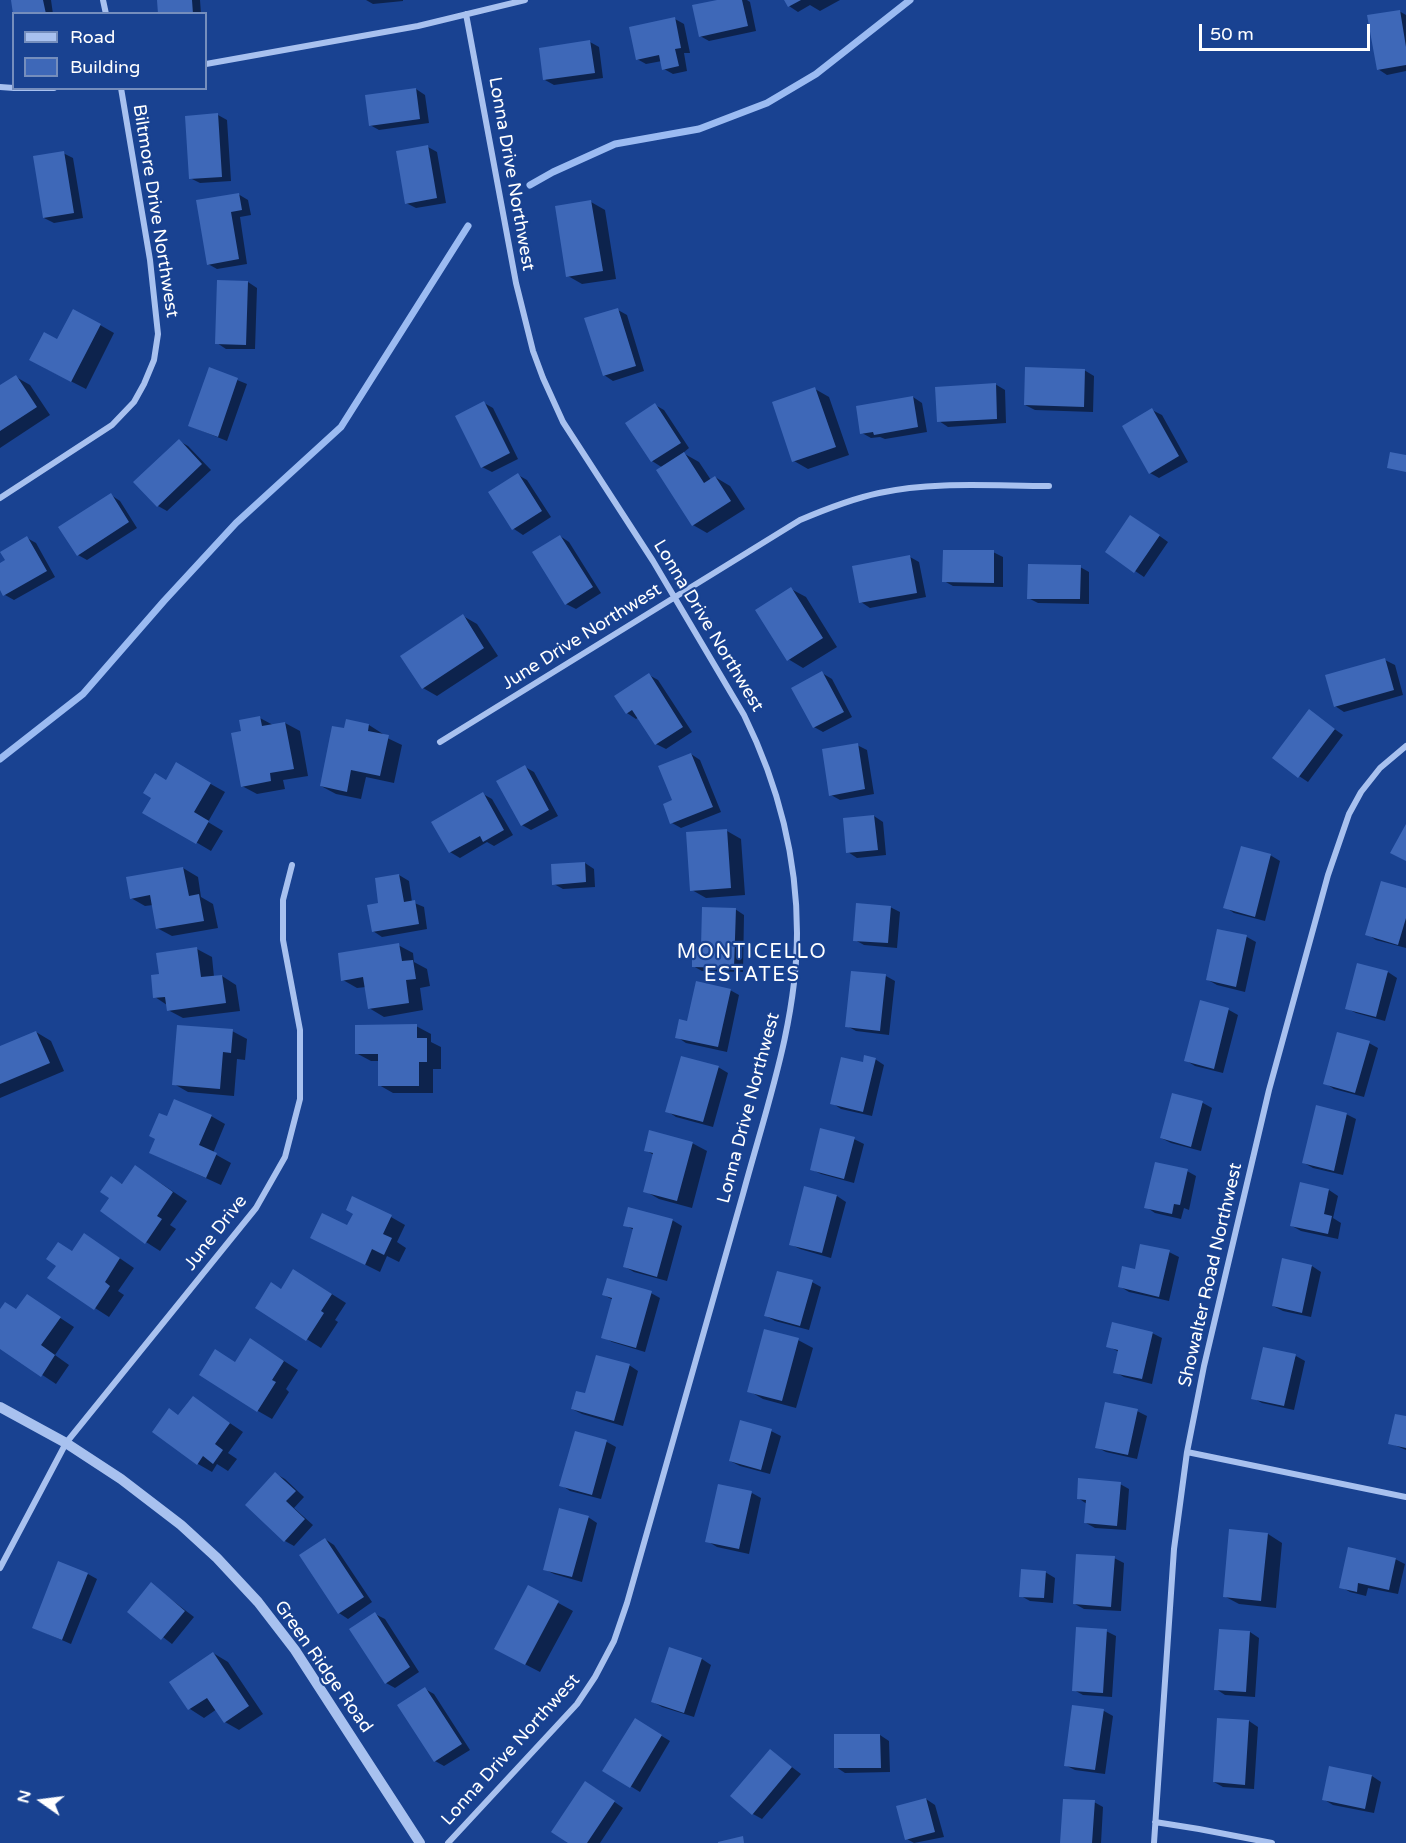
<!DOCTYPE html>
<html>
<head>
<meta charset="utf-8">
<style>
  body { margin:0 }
  #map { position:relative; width:1406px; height:1843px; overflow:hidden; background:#194291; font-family:"Varela Round",sans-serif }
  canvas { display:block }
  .legend { position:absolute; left:12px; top:12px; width:195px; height:78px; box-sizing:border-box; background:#194291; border:2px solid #758ebd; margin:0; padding:8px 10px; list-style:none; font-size:18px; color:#fff }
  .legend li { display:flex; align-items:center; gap:12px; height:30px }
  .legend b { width:30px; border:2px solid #758ebd }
  .north { position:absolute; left:12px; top:1771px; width:60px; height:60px; -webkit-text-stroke:4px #194291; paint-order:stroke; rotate:284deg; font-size:16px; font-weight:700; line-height:24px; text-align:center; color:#fff }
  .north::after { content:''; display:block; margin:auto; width:21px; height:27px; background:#fff; clip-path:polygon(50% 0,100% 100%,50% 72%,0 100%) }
  .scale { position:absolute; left:1199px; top:24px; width:171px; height:27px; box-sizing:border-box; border:3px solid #fff; border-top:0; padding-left:8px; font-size:18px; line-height:21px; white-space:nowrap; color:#fff; -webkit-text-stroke:4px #194291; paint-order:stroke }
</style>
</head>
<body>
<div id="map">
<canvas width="1406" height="1843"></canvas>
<ul class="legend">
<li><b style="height:8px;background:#a8c1ef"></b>Road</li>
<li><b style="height:16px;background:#3e68b8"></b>Building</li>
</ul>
<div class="north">N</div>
<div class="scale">50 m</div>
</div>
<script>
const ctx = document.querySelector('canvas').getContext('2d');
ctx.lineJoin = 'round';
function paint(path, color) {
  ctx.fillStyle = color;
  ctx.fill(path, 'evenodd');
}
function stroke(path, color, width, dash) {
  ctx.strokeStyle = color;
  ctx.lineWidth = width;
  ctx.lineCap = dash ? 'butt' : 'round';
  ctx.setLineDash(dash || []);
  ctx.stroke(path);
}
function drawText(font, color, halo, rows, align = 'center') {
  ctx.font = font + ' "Varela Round",sans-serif';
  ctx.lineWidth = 4.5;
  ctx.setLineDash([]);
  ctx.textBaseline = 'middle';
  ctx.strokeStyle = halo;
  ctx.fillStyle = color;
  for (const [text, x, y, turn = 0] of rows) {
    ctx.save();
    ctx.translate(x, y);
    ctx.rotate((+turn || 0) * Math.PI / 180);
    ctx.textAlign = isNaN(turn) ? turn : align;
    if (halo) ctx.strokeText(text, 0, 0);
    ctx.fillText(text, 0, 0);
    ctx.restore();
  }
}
const shadow = new Path2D(`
  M13,0H51L53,14H15Z
  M159,0H200L201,14H160Z
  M366,0H403V1L373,4Z
  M725,0H747L750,2L756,31L709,41L700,36Z
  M785,0H840L820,11L810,5L798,12L789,6Z
  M1399,11L1406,15V71L1387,75L1378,69Z
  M675,19L684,24L690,53H684L687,71L673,74L664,69L662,61L646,64L637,59Z
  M590,42L599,47L603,78L554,85L545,80Z
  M416,89L425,95L429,123L379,130L370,125Z
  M218,115L227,120L231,181L200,183L190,178Z
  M428,147L437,152L446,203L416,208L406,203Z
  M63,153L73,158L83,218L54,223L44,218Z
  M238,194L248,200L251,215L240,217L247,264L217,269L208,264Z
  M591,202L605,210L616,279L582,284L568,276Z
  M248,282L257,288L255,349H226L217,343Z
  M618,310L627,315L644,371L613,381L604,375Z
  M100,325L114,333L86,389L45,368L58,341Z
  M210,369L247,384L227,441L190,426Z
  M1084,370L1094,376L1093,412L1035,410L1025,405Z
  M16,377L30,385L50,415L0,448V387Z
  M995,384L1005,390L1006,423L948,427L939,421Z
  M815,389L829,397L849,455L808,469L794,461Z
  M913,397L922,403L927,432L885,439L880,437L871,438L862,433Z
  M484,403L493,408L518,459L492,472L482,467Z
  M655,405L664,410L689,448L683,453L699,462L711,480L715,477L730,486L745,509L707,533L693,525L663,468L652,461Z
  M1152,410L1162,415L1188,462L1159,478L1150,473Z
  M179,441L188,446L211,470L167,511L158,506Z
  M518,475L527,480L551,517L523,535L514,529L490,493Z
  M111,495L120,501L137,528L87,560L78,555Z
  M1140,522L1168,542L1144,577L1107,552Z
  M560,536L569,542L601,593L576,609L566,604Z
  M27,538L36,543L55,577L14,600L5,595L0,587V565L7,561Z
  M993,552L1003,557V587L953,586L944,581Z
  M910,557L919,562L926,597L870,608L861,602Z
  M1080,567L1089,572V604L1038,603L1028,598Z
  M791,589L806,597L837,647L803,668L788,659Z
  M463,616L477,624L498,656L437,696L423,688Z
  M1385,660L1395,665L1403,695L1344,712L1335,706Z
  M822,673L832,679L852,717L823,732L814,727Z
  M649,675L658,680L692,732L666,749L656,744L639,717L636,719L627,713Z
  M1309,711L1343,735L1308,782L1299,776Z
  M260,718L273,725L285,723L300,731L308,776L283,780L285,789L257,794L242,786L243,732Z
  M348,721L369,725L383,734V736L402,745L394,783L366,777L361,799L336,794L321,786L346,730Z
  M857,745L867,750L874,794L840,800L831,795Z
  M691,754L700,760L721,812L681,828L672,823L674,801Z
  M177,765L225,792L208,822L223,831L211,851L145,812Z
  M525,767L534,772L558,816L531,830L522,825Z
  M483,794L492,799L513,835L494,846L487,842L460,858L450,852Z
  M874,816L883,822L886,855L857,858L848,852Z
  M727,831L741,839L745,895L706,898L692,890Z
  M1270,855L1280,861L1265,921L1234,913L1225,907Z
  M585,863L594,869L595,887L563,889L554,884Z
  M183,868L198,877L201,897L213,904L218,928L172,936L157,928L153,905L145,906L131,898Z
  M399,875L409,881L412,902L424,907L427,929L382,937L373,931L380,904Z
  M1406,890V948L1376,940L1367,934Z
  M890,907L900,912L897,948L864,945L855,940Z
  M735,909L744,915L743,972L702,971L693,966Z
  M1219,931L1247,937L1256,942L1245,992L1217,985L1208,980Z
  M398,945L413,953L414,962L427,969L430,986L420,988L423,1010L384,1017L369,1008L366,987L357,988L343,980Z
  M197,949L212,957L214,977L222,976L236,985L240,1011L183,1018L168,1010L167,1005L155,997L160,975Z
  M1388,972L1397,978L1385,1021L1356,1013L1346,1008Z
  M886,976L895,981L889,1035L856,1031L847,1026Z
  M730,990L739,995L727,1052L686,1043L677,1037L689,1023Z
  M1201,1002L1229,1010L1238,1015L1223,1073L1195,1066L1185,1060Z
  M416,1026L431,1034V1042L441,1047V1069H433V1093H393L379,1085V1061H371L356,1053Z
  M232,1031L247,1039L245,1060L237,1059L234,1096L188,1092L174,1084Z
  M36,1032L51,1041L64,1071L0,1098V1048Z
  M1369,1043L1378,1048L1364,1097L1334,1089L1325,1083Z
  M875,1059L884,1065L872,1116L841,1109L832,1103L864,1064Z
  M718,1067L728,1073L713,1127L676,1117L667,1111Z
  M1173,1095L1203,1103L1212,1108L1201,1151L1171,1143L1161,1138Z
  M1346,1114L1356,1119L1343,1175L1313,1168L1304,1163Z
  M211,1116L225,1124L213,1153L231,1163L221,1185L151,1153L167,1118Z
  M854,1139L864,1144L854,1183L821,1174L811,1169Z
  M692,1143L707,1151L692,1208L659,1199L645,1191L654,1155L645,1150Z
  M1187,1171L1196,1176L1189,1210L1184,1208L1181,1219L1155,1213L1146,1207Z
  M150,1176L187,1201L170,1225L176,1229L160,1251L146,1242L111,1198V1178L124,1185Z
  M805,1188L837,1196L846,1202L831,1258L800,1249L790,1244Z
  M1329,1190L1338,1196L1333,1218L1341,1223L1338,1239L1301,1231L1292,1226Z
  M391,1217L405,1225L397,1242L406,1248L399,1262L387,1256L380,1272L326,1245L348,1227Z
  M672,1220L682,1226L667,1281L634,1272L625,1267L634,1230L625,1225Z
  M99,1244L134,1268L118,1291L124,1295L109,1317L95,1308L72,1251Z
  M1169,1252L1179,1257L1169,1301L1129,1292L1119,1286L1136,1270Z
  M1312,1266L1321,1272L1311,1317L1283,1311L1273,1306Z
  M308,1279L346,1303L335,1320L338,1322L321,1348L257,1308L282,1290Z
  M812,1282L821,1287L809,1330L775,1321L766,1316Z
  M651,1293L660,1298L645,1352L612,1342L603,1337L613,1300L604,1295Z
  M27,1296L74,1327L55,1355L69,1365L56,1384L0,1347V1312L17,1310Z
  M1152,1333L1162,1338L1152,1384L1124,1377L1115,1372L1119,1352L1108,1346Z
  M798,1340L813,1348L796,1408L763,1399L749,1391Z
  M264,1348L298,1370L286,1389L289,1392L272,1419L258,1411L236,1363Z
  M1296,1356L1305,1361L1294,1410L1262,1403L1253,1398Z
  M629,1365L638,1371L623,1426L582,1414L572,1409L586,1395Z
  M193,1398L243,1432L228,1453L237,1459L228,1471L217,1464L212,1472L198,1464L180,1416Z
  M1137,1411L1147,1416L1137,1459L1106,1452L1096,1447Z
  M1406,1418V1450L1390,1443Z
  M771,1431L781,1436L770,1474L740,1466L730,1461Z
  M576,1433L607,1442L616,1447L601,1499L570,1491L561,1485Z
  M276,1474L285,1479L304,1497L294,1508L313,1525L294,1546L285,1541L247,1505Z
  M1120,1484L1129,1489L1126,1530L1095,1528L1086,1523L1087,1504L1078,1498Z
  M752,1493L761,1498L749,1554L717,1547L707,1541Z
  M588,1517L597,1523L582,1582L554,1574L544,1569Z
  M1231,1531L1268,1534L1282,1543L1276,1608L1239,1604L1224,1596Z
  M325,1539L334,1545L372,1602L348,1619L339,1613Z
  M1114,1558L1124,1563L1121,1611L1084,1609L1075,1604Z
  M1395,1559L1405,1564L1398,1594L1368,1588L1366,1596L1350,1592L1341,1587Z
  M1045,1572L1055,1578L1053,1603L1030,1601L1021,1596Z
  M88,1574L97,1579L71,1644L34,1628Z
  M151,1584L194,1617L172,1644L129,1611Z
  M529,1587L573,1611L540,1672L511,1657Z
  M375,1614L385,1619L419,1672L395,1688L386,1683Z
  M1106,1631L1116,1636L1112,1697L1083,1695L1074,1690Z
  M1250,1632L1259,1638L1255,1697L1225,1695L1216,1689Z
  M670,1649L702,1659L711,1665L694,1717L662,1707L653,1702Z
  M213,1653L228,1662L263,1714L239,1730L225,1722L217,1709L204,1718L190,1709L171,1682Z
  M425,1689L434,1694L470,1750L444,1766L435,1761Z
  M1073,1706L1104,1711L1113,1716L1105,1774L1075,1770L1065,1765Z
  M635,1720L670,1741L640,1792L604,1770Z
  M1249,1721L1258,1727L1254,1789L1223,1787L1214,1782Z
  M880,1735L889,1741L890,1772L845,1773L836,1767Z
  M771,1751L801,1774L762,1819L753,1814Z
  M1372,1776L1381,1782L1374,1813L1333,1805L1323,1799Z
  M595,1788L623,1808L600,1843H570Z
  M926,1799L935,1805L944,1837L914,1843L907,1839Z
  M1094,1802L1103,1807L1101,1843H1062Z`);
const stream = new Path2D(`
  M530,185L553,172L615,144L699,129L767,103L816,74L910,0
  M0,759L83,694L164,601L236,523L341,427L468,226`);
const building = new Path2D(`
  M11,0H43L46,14H13Z
  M157,0H192L193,14H158Z
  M717,0H742L748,26L699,37L692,5Z
  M784,0H801L788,7Z
  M1400,10L1406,47V65L1377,70L1367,15Z
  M675,17L681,48L675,49L679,66L662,70L659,55L636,60L629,27Z
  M590,40L595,73L543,80L539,48Z
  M416,88L420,119L369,126L365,95Z
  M218,113L222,177L189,179L185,116Z
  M428,145L437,198L405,204L396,151Z
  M64,151L74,213L43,218L33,156Z
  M239,193L242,210L231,212L239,259L207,265L196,200Z
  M591,200L603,271L566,277L555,206Z
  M217,280L248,281L246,345L215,344Z
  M618,308L636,366L603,376L584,318Z
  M73,309L101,324L71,382L29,360L44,332L57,339Z
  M209,367L238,378L218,437L188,426Z
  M1025,367L1085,369L1084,407L1024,405Z
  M16,375L37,407L0,431V385Z
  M996,383L997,419L937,422L935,387Z
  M815,387L836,447L792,462L772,402Z
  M913,396L918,427L874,435L873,432L860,434L856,406Z
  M484,401L510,453L481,468L455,416Z
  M655,403L681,443L651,462L625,423Z
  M1152,408L1179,456L1149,474L1122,426Z
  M179,439L202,464L157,507L133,482Z
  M684,452L704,483L715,476L731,501L692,526L656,470Z
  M1390,452L1406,455V472L1387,468Z
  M518,473L542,511L512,530L488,492Z
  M111,493L129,522L77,556L58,527Z
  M1130,515L1160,535L1134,573L1105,552Z
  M560,535L593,587L565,605L532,552Z
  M27,536L47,571L3,596L0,590V563L5,560L0,552Z
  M943,550H994V583L942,582Z
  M910,555L917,593L859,603L852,566Z
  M1028,564L1081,565L1080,599H1027Z
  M791,587L823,638L787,661L755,610Z
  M463,614L484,648L422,689L400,656Z
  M1385,658L1394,690L1334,707L1325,675Z
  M822,671L844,712L813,728L791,688Z
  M649,673L683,727L655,745L632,710L626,714L614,696Z
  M1309,709L1335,729L1298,778L1272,758Z
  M260,716L262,726L285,722L294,769L270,773L271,781L241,787L231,733L241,731L239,720Z
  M346,719L369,724L368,731L389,735L380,776L351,770L347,792L320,786L332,726L344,728Z
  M858,743L865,789L829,796L822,749Z
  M691,753L713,807L670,824L663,804L672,800L658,766Z
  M176,762L211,783L194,812L209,821L196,844L142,813L151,798L143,793L155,773L166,780Z
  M525,765L549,810L521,826L496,781Z
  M483,792L504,830L483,842L480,836L449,853L431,822Z
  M874,815L878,850L846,853L843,818Z
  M1406,824V861L1390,853Z
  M727,829L731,888L690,891L686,832Z
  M1241,846L1271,854L1255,917L1223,908Z
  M585,862L586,882L552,885L551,864Z
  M183,867L189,896L199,894L204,921L156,929L150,895L130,899L126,877Z
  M399,874L404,902L415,900L419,924L372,932L367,905L378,903L375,878Z
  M1381,881L1406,888V918L1398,945L1365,935Z
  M856,903L891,906L888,943L853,941Z
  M702,907L736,908L734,968L692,967V947H701Z
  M1217,929L1247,935L1236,987L1206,980Z
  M399,943L402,961L413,960L416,979L406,980L409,1003L368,1009L363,977L341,981L338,953Z
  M197,947L201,977L222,975L226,1003L167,1011L165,997L153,998L151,975L159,974L156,953Z
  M1357,963L1388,971L1376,1017L1345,1009Z
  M851,971L886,974L880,1031L845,1027Z
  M696,981L731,989L718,1047L675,1038L679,1019L687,1021Z
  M1200,1000L1229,1008L1214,1069L1184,1061Z
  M417,1024V1038H427V1062H419V1086H378V1054H355V1025Z
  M177,1025L233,1029L231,1053L223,1052L220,1089L172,1085Z
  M36,1031L50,1063L0,1084V1046Z
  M1337,1032L1370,1041L1355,1093L1323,1084Z
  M864,1055L876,1058L863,1112L830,1104L841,1057L863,1062Z
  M681,1056L719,1066L703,1122L665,1112Z
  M1172,1093L1203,1101L1191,1147L1160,1138Z
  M174,1099L212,1115L199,1145L217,1153L206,1178L149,1153L155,1139L149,1136L159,1113L167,1116Z
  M1316,1105L1347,1113L1334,1171L1302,1163Z
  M820,1128L855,1137L844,1179L810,1170Z
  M649,1130L693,1142L677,1201L643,1192L653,1153L644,1151Z
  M1155,1162L1188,1169L1180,1205L1174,1204L1172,1214L1144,1208Z
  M135,1165L173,1192L157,1216L162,1219L145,1244L100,1211L109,1198L100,1192L111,1176L122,1184Z
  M1300,1182L1329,1189L1324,1214L1332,1216L1328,1234L1290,1226Z
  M804,1186L837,1195L822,1253L789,1245Z
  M352,1196L392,1215L383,1234L392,1238L384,1255L372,1249L365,1265L310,1238L322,1213L347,1225L353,1214L346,1210Z
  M628,1207L673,1219L657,1277L623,1267L633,1228L623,1226Z
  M84,1233L120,1258L105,1282L110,1286L94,1310L47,1278L56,1266L46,1259L58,1242L72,1251Z
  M1140,1244L1170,1250L1159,1297L1118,1287L1122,1266L1135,1269Z
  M1282,1258L1312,1265L1302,1313L1272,1306Z
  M293,1269L332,1294L321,1311L324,1313L306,1341L255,1308L271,1282L281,1289Z
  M777,1271L813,1280L800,1326L764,1316Z
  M607,1278L652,1291L636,1348L601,1338L612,1298L602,1295Z
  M27,1294L61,1317L41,1345L55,1355L41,1377L0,1349V1309L5,1302L16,1309Z
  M1112,1322L1153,1332L1142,1379L1113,1373L1118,1350L1106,1347Z
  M764,1329L799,1338L782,1401L747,1392Z
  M250,1338L284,1361L272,1380L276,1382L257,1412L199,1375L215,1349L235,1362Z
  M1263,1347L1296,1354L1284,1406L1251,1399Z
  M596,1355L630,1364L614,1421L571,1409L576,1391L585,1393Z
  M193,1396L230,1423L215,1444L223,1450L213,1464L203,1456L197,1465L152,1432L169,1408L178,1415Z
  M1105,1402L1138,1409L1128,1455L1095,1448Z
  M1395,1414L1406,1416V1448L1388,1444Z
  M740,1420L772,1429L761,1470L729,1461Z
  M575,1431L607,1440L592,1495L559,1486Z
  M275,1472L296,1491L286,1501L305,1519L284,1542L245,1505Z
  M1078,1478L1121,1482L1117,1526L1084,1523L1086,1500L1077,1499Z
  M718,1484L752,1491L739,1549L705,1542Z
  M559,1508L589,1516L572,1577L543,1570Z
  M1229,1529L1268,1533L1261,1601L1223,1597Z
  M325,1538L364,1597L338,1614L299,1555Z
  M1348,1547L1396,1558L1389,1590L1358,1583L1357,1592L1339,1588Z
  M1076,1554L1115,1556L1111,1607L1073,1604Z
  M58,1561L88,1573L62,1640L32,1628Z
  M1021,1569L1046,1571L1044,1598L1019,1597Z
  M151,1582L185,1611L161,1640L127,1612Z
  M528,1585L559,1601L525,1665L494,1649Z
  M375,1612L410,1667L385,1684L349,1629Z
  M1076,1627L1107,1629L1103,1693L1072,1691Z
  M1219,1629L1250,1631L1246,1692L1214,1690Z
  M669,1647L702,1658L684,1713L651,1702Z
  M213,1652L249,1706L224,1723L207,1698L188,1710L169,1682Z
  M425,1687L462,1744L434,1762L397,1705Z
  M1072,1705L1104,1709L1095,1770L1064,1766Z
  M635,1718L662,1735L630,1788L602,1771Z
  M1217,1718L1249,1720L1245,1785L1213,1782Z
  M834,1734H880L881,1768H834Z
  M770,1749L792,1767L752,1815L730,1796Z
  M1329,1766L1372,1775L1365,1809L1322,1800Z
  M585,1781L615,1801L587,1843H568L551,1832Z
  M926,1798L935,1832L905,1840L896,1806Z
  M1063,1799L1095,1800L1092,1843H1060Z
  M743,1836L744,1843H718V1842Z`);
const minor = new Path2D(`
  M103,0L106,14
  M206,64L418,26L525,0
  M0,87L14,88
  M16,88H54
  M0,498L112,425L134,402L144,384L154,360L158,334L150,260L121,88
  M440,742L800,520C826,509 851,499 879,493C934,481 993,486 1049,486
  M1187,1452L1406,1497
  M0,1568L66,1443L256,1208L285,1157L300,1099V1030L283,940V900L292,865
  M1155,1822L1199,1829L1272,1843
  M448,1843L577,1704L595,1677L614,1641L627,1603C666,1467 705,1331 743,1194C766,1108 797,1023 797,933C797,857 777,782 744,715L653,561L563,422L543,378L533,351L516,283L466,14
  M1154,1843L1174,1549L1187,1452L1204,1366L1269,1090L1328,875L1349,814L1361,792L1380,768L1406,746`);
const tertiary = new Path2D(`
  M0,1407L66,1443L121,1479L181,1525L217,1558L258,1602L295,1650L420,1843`);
const streetNames = [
  ["Lonna Drive Northwest",511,174,80],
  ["Biltmore Drive Northwest",155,211,81],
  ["Lonna Drive Northwest",708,626,59],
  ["June Drive Northwest",582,637,-32],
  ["Lonna Drive Northwest",749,1108,-75],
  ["June Drive",216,1233,-52],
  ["Showalter Road Northwest",1211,1275,-77],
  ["Green Ridge Road",323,1667,55],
  ["Lonna Drive Northwest",511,1750,-48]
];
const neighbourhoodNames = [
  ["MONTICELLO",752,953],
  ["ESTATES",752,976]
];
paint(shadow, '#0007');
stroke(stream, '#9bbbf2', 7);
paint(building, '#3e68b8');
stroke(minor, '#a8c1ef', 6);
stroke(tertiary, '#a8c1ef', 10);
drawText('18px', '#fff', '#194291', streetNames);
ctx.letterSpacing = '1.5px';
drawText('20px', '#fff', '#194291', neighbourhoodNames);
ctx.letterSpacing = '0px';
</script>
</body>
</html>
